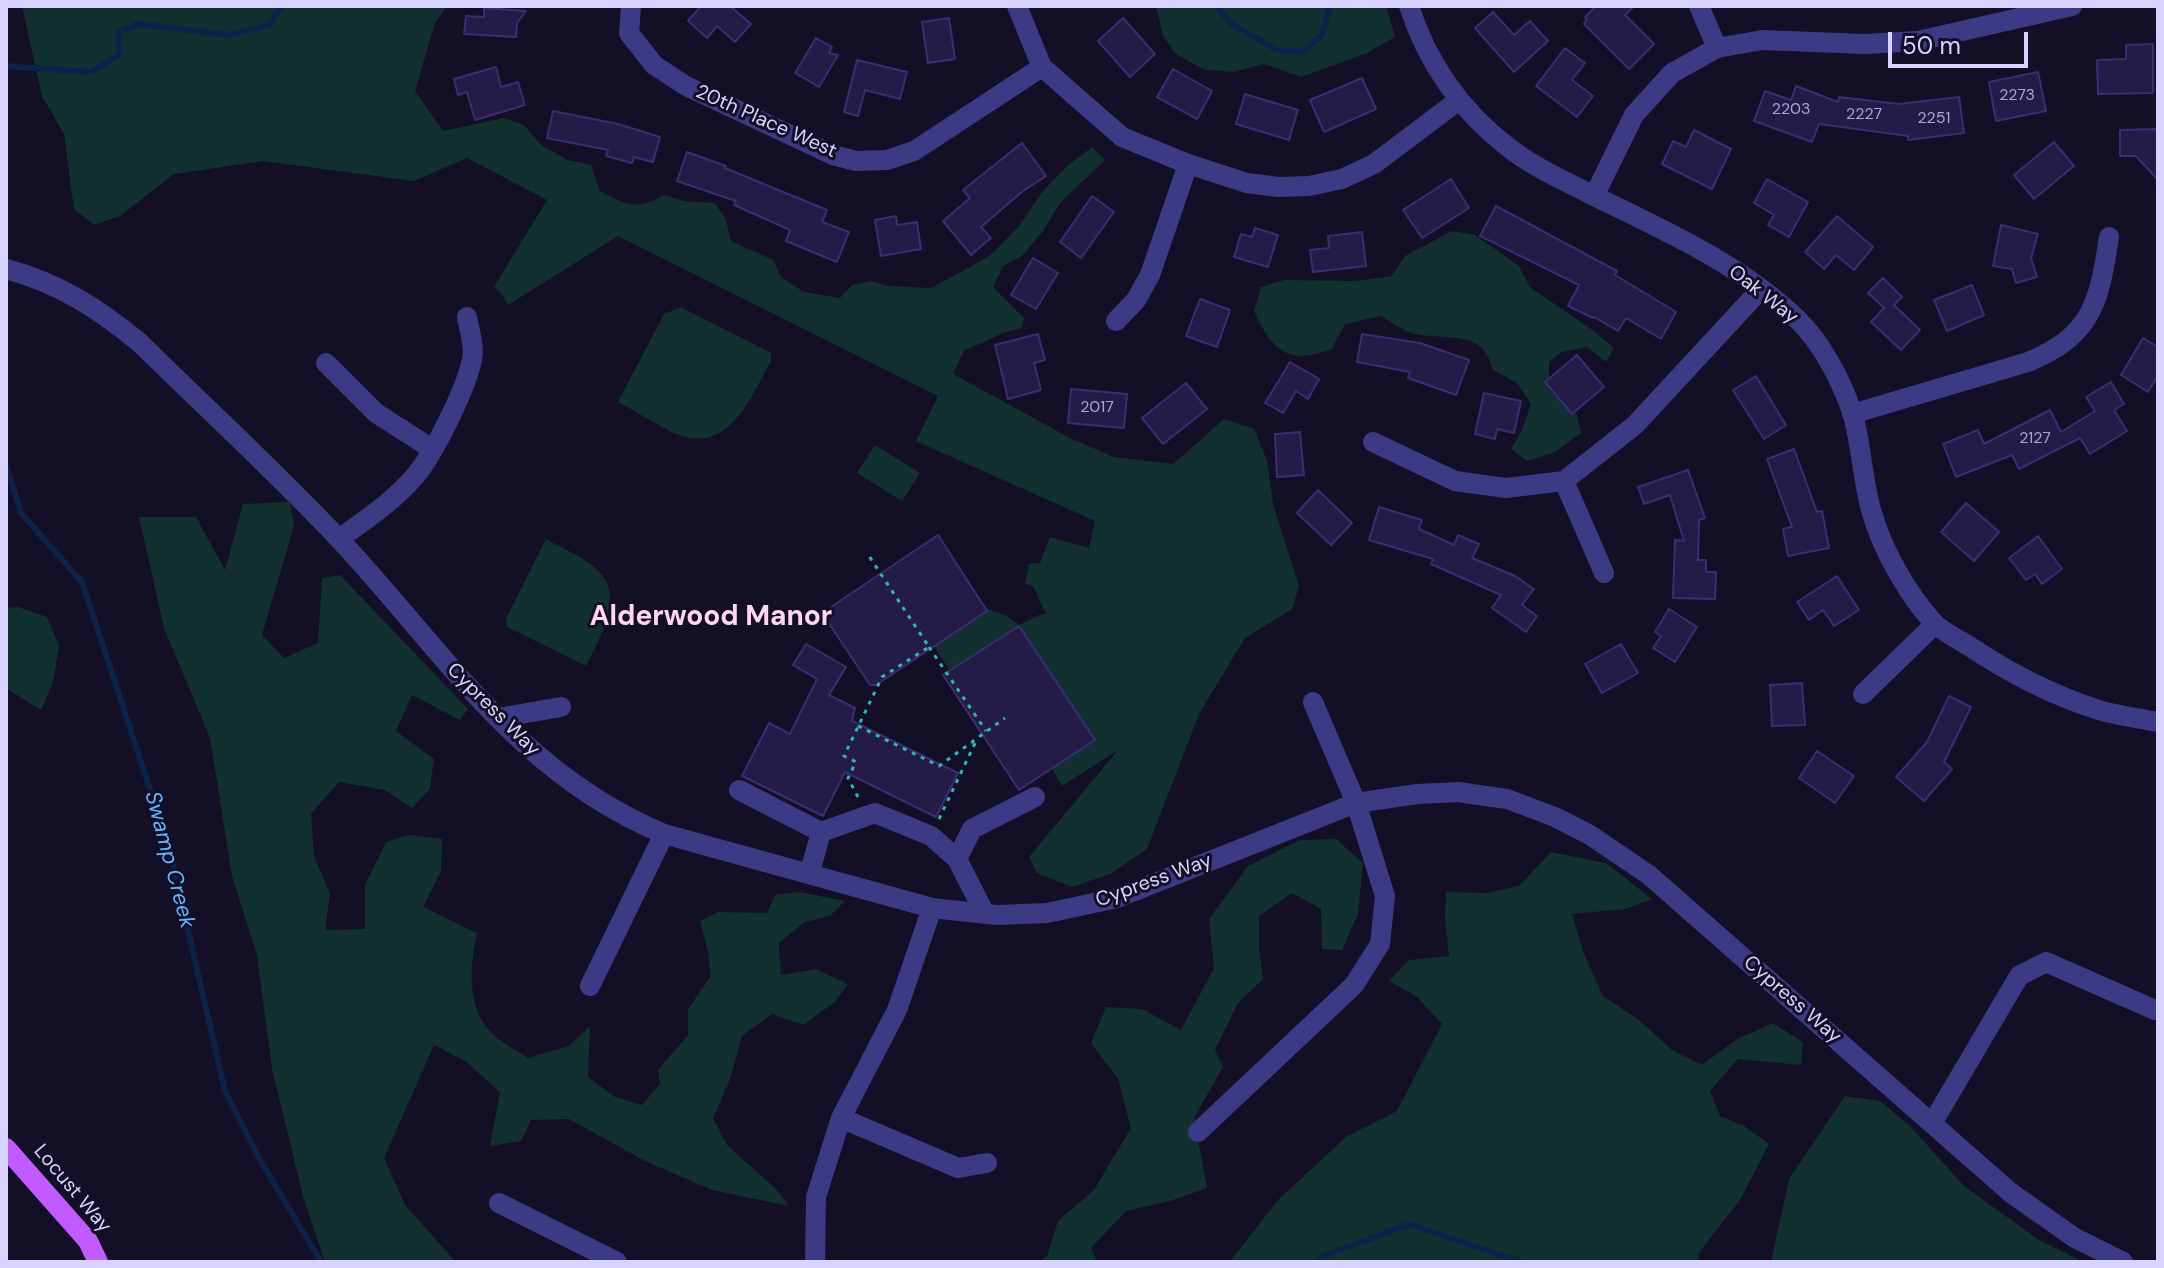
<!DOCTYPE html>
<html>
<head>
<meta charset="utf-8">
<style>
  body { margin:0 }
  #map { position:relative; width:2164px; height:1268px; overflow:hidden; background:#130f26; font-family:"DM Sans",sans-serif }
  canvas { display:block }
  .frame { position:absolute; inset:0; border:8px solid #d9d4ff; pointer-events:none }
  .scale { position:absolute; left:1888px; top:32px; width:140px; height:36px; box-sizing:border-box; border:4px solid #d9d4ff; border-top:0; padding-left:10px; font-size:24px; line-height:28px; white-space:nowrap; color:#d9d4ff; -webkit-text-stroke:6px #130f26; paint-order:stroke }
</style>
</head>
<body>
<div id="map">
<canvas width="2164" height="1268"></canvas>
<div class="frame"></div>
<div class="scale">50 m</div>
</div>
<script>
const ctx = document.querySelector('canvas').getContext('2d');
ctx.lineJoin = 'round';
function paint(path, color) {
  ctx.fillStyle = color;
  ctx.fill(path, 'evenodd');
}
function stroke(path, color, width, dash) {
  ctx.strokeStyle = color;
  ctx.lineWidth = width;
  ctx.lineCap = dash ? 'butt' : 'round';
  ctx.setLineDash(dash || []);
  ctx.stroke(path);
}
function drawText(font, color, halo, rows, align = 'center') {
  ctx.font = font + ' "DM Sans",sans-serif';
  ctx.lineWidth = 6;
  ctx.setLineDash([]);
  ctx.textBaseline = 'middle';
  ctx.strokeStyle = halo;
  ctx.fillStyle = color;
  for (const [text, x, y, turn = 0] of rows) {
    ctx.save();
    ctx.translate(x, y);
    ctx.rotate((+turn || 0) * Math.PI / 180);
    ctx.textAlign = isNaN(turn) ? turn : align;
    if (halo) ctx.strokeText(text, 0, 0);
    ctx.fillText(text, 0, 0);
    ctx.restore();
  }
}
const green = new Path2D(`
  M22,6H447L435,23L415,91L443,131L504,118L524,125L541,145L568,160L591,165L600,191C627,205 635,211 664,195L684,201L715,203L726,220L731,241L773,260L781,277L804,292L840,298L852,285L870,281L888,286L931,288L981,261L993,253L1019,226L1043,191L1066,167L1092,147L1105,160L1060,203L1043,231L1022,256L1003,266L993,287L1024,318L1022,328L1003,333L964,351L953,374L1070,438L1114,457L1173,464L1224,419L1254,429L1267,460L1273,504L1299,586L1292,609L1245,638L1199,714L1147,849L1110,874L1072,887L1037,873L1029,857L1118,750L1062,786L1052,769L1094,740L1019,626L950,671L934,646L985,608L1006,616L1019,625L1039,615L1046,614L1033,586L1025,584L1029,564L1040,563L1050,537L1089,548L1095,521L916,441L938,396L618,236L508,305L501,293L494,287L547,200L467,158L414,181L263,161L174,174L120,216L94,225L74,209L64,134L42,96Z
  M1156,6H1386L1395,37L1365,54L1301,77L1264,64L1233,72L1205,70L1176,54L1163,36Z
  M1452,231L1475,235L1519,266L1530,287L1594,331L1614,348L1606,362L1587,347L1562,352L1549,362V390L1577,415L1581,433L1555,452L1527,461L1511,449L1522,430L1531,404L1517,383L1493,370C1483,328 1449,341 1415,334C1403,331 1391,322 1381,316L1345,324L1331,350C1322,352 1308,356 1299,356C1274,354 1263,330 1254,311L1261,287L1284,280L1355,281L1392,276L1405,256Z
  M681,307L771,353V361C753,393 732,449 685,437C667,432 636,411 618,402L664,314Z
  M875,445L920,473L902,501L857,473Z
  M290,502L294,526L262,635L284,658L318,643L322,578L340,575L468,709L460,720L412,695L396,731L434,759L430,789L412,808L385,790L339,782L311,814L314,856L330,893L325,930L365,929V885L386,842L409,835L442,839L441,871L423,907L477,933C470,963 466,1007 491,1032C500,1042 516,1050 528,1058L569,1046L590,1026L588,1077L615,1097L642,1105L660,1084L658,1070L688,1035V1009L711,976L708,952L700,921L718,912L767,913L775,895L799,892L845,901L830,916L805,922L779,943L781,975L816,969L848,984L835,1002L803,1025L772,1014L742,1036L730,1079L713,1118L727,1145L776,1189L789,1206L712,1190L645,1161L569,1119L531,1120L521,1141L490,1146L500,1092L465,1061L434,1045L384,1158L405,1205L456,1262H325L303,1196L272,1069L257,955L232,876L210,738L164,628L139,517H196L225,570L243,504Z
  M546,539C560,547 577,554 590,564C629,590 602,634 586,666L507,627L506,619Z
  M18,607L47,617L59,646L53,682L41,710L6,688V608Z
  M1336,839L1363,863L1358,914L1342,950L1322,949L1321,909L1292,893L1259,916V949L1263,979L1238,1003L1215,1050L1223,1067L1194,1118L1207,1188L1170,1201L1126,1211L1091,1248L1097,1262H1039L1047,1256L1058,1221L1094,1190L1131,1128L1118,1079L1091,1043L1106,1007L1142,1009L1181,1030L1214,968L1209,919L1248,866L1300,840Z
  M1551,852L1606,863L1652,899L1626,909L1572,914L1584,954L1603,996L1639,1020L1672,1050L1702,1065L1737,1039L1773,1023L1803,1042L1801,1065L1738,1059L1710,1091L1720,1116L1744,1126L1769,1144L1740,1200L1701,1250L1696,1262H1227L1231,1260L1278,1200L1347,1136L1397,1111L1442,1024L1416,996L1389,981L1409,960L1449,956L1445,919L1446,892L1486,893L1519,886Z
  M1845,1096L1880,1101L1910,1126L1964,1186L2039,1240L2084,1262H1771L1789,1179Z`);
const stream = new Path2D(`
  M1216,6L1232,24L1277,50L1302,52L1322,35L1330,6
  M6,66L91,72L119,55V32L138,24L228,35L270,25L282,6
  M6,465L21,513L82,582L169,847L225,1091L260,1160L321,1262
  M1317,1262L1323,1256L1410,1224L1521,1262`);
const building = new Path2D(`
  M701,6H730L751,24L735,42L717,26L707,38L688,21Z
  M1596,6H1634L1625,15L1654,44L1629,69L1584,24L1587,19L1585,17Z
  M484,8L526,11L517,23L516,37L464,34L466,16L484,17Z
  M1493,12L1514,35L1530,21L1548,41L1514,72L1475,28Z
  M949,18L955,59L928,63L922,22Z
  M1123,18L1155,54L1130,77L1098,41Z
  M816,38L832,47L829,53L838,55L819,87L795,73Z
  M2153,44V93L2098,94L2097,60L2126,59V45Z
  M1565,48L1585,63L1572,80L1593,96L1577,117L1536,86Z
  M857,60L907,72L900,99L865,90L858,116L844,112Z
  M496,67L501,87L518,82L525,105L475,120L467,92L458,95L454,79Z
  M1173,69L1212,91L1197,119L1157,97Z
  M2038,72L2046,111L1996,121L1989,82Z
  M1362,78L1376,109L1324,132L1310,100Z
  M1796,86L1838,102L1839,97L1899,104L1959,97L1964,133L1908,140V136L1819,124L1812,142L1754,121L1765,91L1791,100Z
  M1245,94L1298,110L1289,140L1236,124Z
  M553,111L618,124L660,137L653,162L634,157L632,163L606,156L608,150L547,138Z
  M2158,129V180L2136,156H2120V130Z
  M1694,130L1731,149L1712,189L1662,164L1673,141L1686,147Z
  M2054,142L2074,166L2034,199L2014,175Z
  M1022,143L1046,176L1023,191L981,227L991,238L971,255L943,221L970,198L963,190Z
  M687,152L726,166L725,168L827,210L822,222L849,232L837,262L786,241L790,230L734,205L736,201L677,181Z
  M1451,179L1469,208L1422,238L1403,210Z
  M1767,179L1808,202L1789,237L1768,225L1774,215L1754,203Z
  M1092,196L1114,212L1081,258L1060,242Z
  M1496,206L1617,271L1615,275L1676,312L1661,339L1626,318L1618,331L1594,317L1593,318L1568,306L1579,285L1480,236Z
  M896,216L897,225L917,222L921,249L881,256L875,220Z
  M1837,216L1873,247L1854,270L1836,255L1824,269L1805,252Z
  M2001,225L2038,234L2031,258L2037,277L2016,283L2012,269L1993,266Z
  M1255,228L1278,235L1268,267L1234,257L1241,234L1252,237Z
  M1362,232L1366,266L1313,272L1310,250L1329,248L1328,236Z
  M1033,258L1058,273L1036,309L1011,295Z
  M1883,278L1902,297L1894,305L1920,330L1901,350L1871,322L1884,308L1868,293Z
  M1972,285L1984,315L1947,331L1934,300Z
  M1200,299L1230,310L1217,347L1186,336Z
  M1038,334L1045,360L1034,363L1041,390L1008,399L995,345Z
  M1362,334L1420,343L1469,360L1456,395L1408,378L1410,372L1357,362Z
  M2143,338L2158,347V376L2148,392L2121,375Z
  M1577,355L1604,387L1572,414L1545,382Z
  M1290,362L1319,379L1308,399L1296,391L1283,413L1265,403Z
  M1756,376L1786,425L1764,439L1733,390Z
  M2111,382L2124,404L2114,410L2127,431L2090,454L2080,438L2019,469L2012,455L1956,477L1943,444L1978,430L1984,444L2050,410L2061,432L2095,411L2086,397Z
  M1186,383L1207,409L1163,444L1142,418Z
  M1071,389L1127,394L1124,428L1068,423Z
  M1484,393L1521,401L1514,433L1497,429L1495,439L1475,434Z
  M1300,432L1304,475L1277,477L1275,434Z
  M1794,449L1817,512L1822,511L1829,548L1788,556L1783,529L1792,527L1767,459Z
  M1688,470L1705,518L1699,520L1698,560H1706V572H1716L1715,599L1673,598L1675,540L1684,541L1670,495L1644,504L1638,487Z
  M1318,490L1352,523L1331,545L1297,513Z
  M1966,503L1999,532L1974,561L1941,532Z
  M1379,507L1422,520L1419,529L1454,545L1458,535L1479,544L1472,558L1515,576L1534,589L1522,605L1537,616L1526,632L1492,608L1501,595L1431,564L1433,559L1369,540Z
  M938,535L987,611L876,685H870L822,613Z
  M2038,536L2062,569L2042,584L2035,574L2026,580L2009,558Z
  M1837,576L1859,610L1834,626L1823,610L1809,620L1797,602Z
  M1669,609L1697,627L1675,662L1653,648L1661,636L1655,632Z
  M1019,626L1095,740L1019,790L943,675Z
  M806,644L846,667L829,695L855,708L852,721L958,773L936,817L845,772L823,816L742,776L769,723L790,734L817,679L793,665Z
  M1621,644L1638,673L1602,693L1585,664Z
  M1802,683L1805,725L1772,726L1770,685Z
  M1949,696L1971,707L1944,762L1952,769L1924,801L1896,777L1927,742Z
  M1817,751L1854,776L1835,803L1799,778Z`);
const path = new Path2D(`
  M929,647L986,731
  M858,726L939,766L1005,718
  M858,797L848,778L856,762L844,756L882,677L929,647L867,553
  M939,819L977,739`);
const minor = new Path2D(`
  M631,6L629,33L654,65L686,86L833,155L856,161L887,160L914,151L1042,67
  M1017,6L1042,67L1122,137L1188,164L1247,183L1278,187L1309,186L1342,179L1374,164L1459,100
  M1409,6C1427,62 1461,111 1508,147C1533,167 1563,180 1592,195C1663,230 1739,263 1797,319C1822,343 1841,380 1852,412C1862,445 1862,480 1872,513C1882,549 1908,595 1934,623C1943,632 1958,639 1969,646C2008,672 2054,696 2099,710C2118,716 2139,718 2158,722
  M1699,6L1717,48
  M1594,196L1634,115L1672,73L1717,48L1762,40L1865,44L1918,41L2072,6
  M6,269C59,283 99,309 140,343C206,408 276,472 339,539C443,650 517,773 664,834L932,908L997,915L1047,913L1117,898L1356,803L1417,794L1458,792L1507,799L1555,817L1590,835L1649,875L2011,1193L2075,1238L2123,1262
  M1116,321L1136,300L1150,275L1188,164
  M326,363L376,413L432,449
  M1852,414L2028,362C2093,335 2099,302 2109,237
  M1373,442L1455,481L1506,488L1564,481L1635,425L1761,289
  M1564,481L1604,573
  M339,539C365,520 394,501 415,476C434,454 467,387 472,359C475,347 469,329 467,317
  M1863,694L1935,624
  M498,718L561,707
  M739,790L821,832
  M810,872L821,832L875,813L931,836L957,859
  M985,914L957,859L972,829L1035,797
  M590,986L664,834
  M841,1118L958,1168L987,1163
  M1933,1122L2019,976L2046,962L2155,1010
  M1198,1132L1354,985L1380,944L1385,896L1356,803L1313,702
  M499,1203L617,1262
  M815,1262L816,1197L841,1118L897,1010L932,908`);
const major = new Path2D(`
  M6,1148L88,1241L98,1262`);
const numberNames = [
  ["2273",2017,96],
  ["2203",1791,110],
  ["2227",1864,115],
  ["2251",1934,119],
  ["2017",1097,408],
  ["2127",2035,439]
];
const streetNames = [
  ["20th Place West",766,122,24],
  ["Oak Way",1763,295,38],
  ["Cypress Way",493,710,45],
  ["Cypress Way",1154,881,-20],
  ["Cypress Way",1792,1000,41],
  ["Locust Way",72,1189,50]
];
const waterNames = [
  ["Swamp Creek",169,860,75]
];
const districtNames = [
  ["Alderwood Manor",711,618]
];
paint(green, '#12302f');
stroke(stream, '#0c2248', 6);
paint(building, '#241b47');
stroke(building, '#3b2d73', 2);
stroke(path, '#2fb8b0', 3, [4, 6]);
stroke(minor, '#3d3a85', 20);
stroke(major, '#c25bff', 20);
drawText('16px', '#aca6d1', null, numberNames);
drawText('20px', '#d9d4ff', '#130f26', streetNames);
drawText('italic 22px', '#62b6ff', '#130f26', waterNames);
drawText('bold 28px', '#ffd6f0', '#130f26', districtNames);
</script>
</body>
</html>
